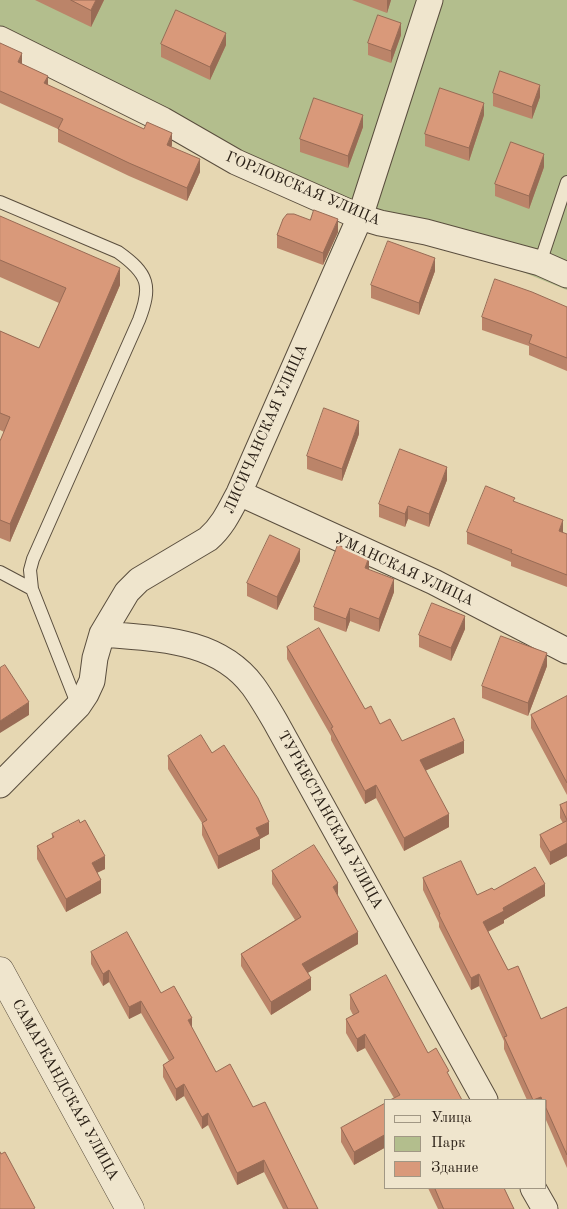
<!DOCTYPE html>
<html>
<head>
<meta charset="utf-8">
<style>
  body { margin:0 }
  #map { position:relative; width:567px; height:1209px; overflow:hidden; background:#e6d7b2; font-family:"Old Standard TT",serif }
  canvas { display:block }
  .legend { position:absolute; left:384px; top:1099px; width:162px; height:90px; box-sizing:border-box; background:#efe5cd; border:1px solid #a19784; margin:0; padding:6px 9px; list-style:none; font-size:15px; color:#2b2117 }
  .legend li { display:flex; align-items:center; gap:10px; height:25px }
  .legend b { width:25px; border:1px solid #a19784 }
</style>
</head>
<body>
<div id="map">
<canvas width="567" height="1209"></canvas>
<ul class="legend">
<li><b style="height:6px;background:#efe5cd"></b>Улица</li>
<li><b style="height:14px;background:#b3be8d"></b>Парк</li>
<li><b style="height:14px;background:#d9997a"></b>Здание</li>
</ul>
</div>
<script>
const ctx = document.querySelector('canvas').getContext('2d');
ctx.lineJoin = 'round';
function paint(path, color) {
  ctx.fillStyle = color;
  ctx.fill(path, 'evenodd');
}
function stroke(path, color, width, dash) {
  ctx.strokeStyle = color;
  ctx.lineWidth = width;
  ctx.lineCap = dash ? 'butt' : 'round';
  ctx.setLineDash(dash || []);
  ctx.stroke(path);
}
function drawText(font, color, halo, rows, align = 'center') {
  ctx.font = font + ' "Old Standard TT",serif';
  ctx.lineWidth = 5;
  ctx.setLineDash([]);
  ctx.textBaseline = 'middle';
  ctx.strokeStyle = halo;
  ctx.fillStyle = color;
  for (const [text, x, y, turn = 0] of rows) {
    ctx.save();
    ctx.translate(x, y);
    ctx.rotate((+turn || 0) * Math.PI / 180);
    ctx.textAlign = isNaN(turn) ? turn : align;
    if (halo) ctx.strokeText(text, 0, 0);
    ctx.fillText(text, 0, 0);
    ctx.restore();
  }
}
const green = new Path2D(`
  M0,0H567V290L356,204L330,196L0,28Z`);
const service = new Path2D(`
  M0,202L118,252C149,274 152,286 139,320L33,559L30,570L32,589L78,706
  M540,263L567,182
  M0,572L32,589`);
const minor = new Path2D(`
  M0,39L163,120L236,162L360,217L380,223L426,232L540,263L567,275
  M239,493L434,582L567,651
  M102,634C156,639 217,638 253,686C261,697 268,709 275,721L485,1100
  M0,785L78,706L86,694L92,681L95,658L102,634L127,592L139,580L208,539C223,526 230,510 239,493L360,217L430,0
  M533,1188L545,1209`);
const tertiary = new Path2D(`
  M0,971L130,1209`);
const wall = new Path2D(`
  M35,0H104L91,27Z
  M352,0H391L387,13Z
  M401,35L391,63L368,55V43Z
  M0,43L22,64L48,85L172,145L171,147L200,172L187,201L129,176L58,142V129L0,103Z
  M161,44L226,45L210,80L161,57Z
  M493,93L540,97L532,119L493,106Z
  M484,115L469,161L425,146V134Z
  M363,127L348,168L300,152V139Z
  M544,167L529,209L495,196V184Z
  M0,216L120,285L10,542L0,538V441L4,432L0,430V331L39,348L59,303L0,277Z
  M310,220L338,232L323,265L277,248V235Z
  M435,271L419,315L371,298V285Z
  M567,307V371L529,355V346L482,330V317Z
  M359,434L342,481L307,469V456Z
  M447,480L429,527L408,519L405,527L379,517V504Z
  M515,502L563,533L567,534V587L511,566V562L467,544V532Z
  M300,561L277,610L247,596V583Z
  M369,570L394,592L379,632L350,621L346,632L314,620V607Z
  M465,629L451,661L419,647V635Z
  M287,647L365,709L380,724L402,741L464,753L425,771L449,827L404,851L376,798L365,804L331,740V736L287,659Z
  M547,666L528,716L482,698V686Z
  M567,696V795L531,728V715Z
  M212,753L269,834L260,839V849L218,869L202,835V823L168,769V756Z
  M567,802V856L550,865L540,847V835L563,823L560,818V805Z
  M52,834L105,869L97,873L101,893L66,912L37,859V846L52,838Z
  M272,871L338,896L358,944L308,973L311,990L271,1015L241,966V954L295,920L272,884Z
  M423,878L477,895L494,890L545,896L504,920V923L488,932L508,970L541,1019L567,1007V1168L546,1120V1100H527L504,1049V1041L479,986L471,990L439,927V923L423,890Z
  M91,952L161,993L192,1028L216,1072L253,1107L318,1209H283L264,1172L237,1185L208,1125L202,1129L184,1096L176,1101L163,1077V1065L169,1061L141,1013L129,1019L109,982L103,986L91,964Z
  M350,995L428,1053L449,1071L394,1098L365,1048L357,1052L346,1033V1019L353,1015L350,1009Z
  M386,1103V1147L354,1165L341,1142V1128Z
  M428,1188H504L514,1209H438Z`);
const shadedWall = new Path2D(`
  M96,0H104L91,27V10Z
  M387,0H391L387,13Z
  M401,23V35L391,63V51Z
  M226,33V45L210,80V67Z
  M22,53V66L18,62Z
  M48,76V88L44,83Z
  M540,85V97L532,119V107Z
  M484,103V115L469,161V148Z
  M363,115V127L348,168V156Z
  M172,133V145L167,158V145Z
  M544,154V167L529,209V196Z
  M200,159V172L187,201V188Z
  M338,219V232L323,265V253Z
  M435,258V271L419,315V303Z
  M120,268V285L10,542V524Z
  M359,421V434L342,481V469Z
  M447,467V480L429,527V514Z
  M408,506V519L405,527V514Z
  M563,520V533L559,531Z
  M300,549V561L277,610V597Z
  M369,557V570L365,568Z
  M394,579V592L379,632V619Z
  M350,608V621L346,632V619Z
  M465,616V629L451,661V648Z
  M547,653V666L528,716V703Z
  M29,702V715L0,733V721Z
  M464,741V753L420,773V760Z
  M376,785V798L365,804V791Z
  M449,814V827L404,851V838Z
  M269,822V834L260,839V849L218,869V856L256,828Z
  M567,843V856L550,865V852Z
  M105,856V869L92,875V863Z
  M101,880V893L66,912V899Z
  M338,883V896L333,887Z
  M545,884V896L504,920V923L483,934V922L503,908Z
  M358,932V944L302,976V964Z
  M109,970V982L103,986V974Z
  M479,974V986L471,990V978Z
  M311,978V990L271,1015V1002Z
  M141,1001V1013L129,1019V1007Z
  M192,1018V1030L188,1020Z
  M365,1034V1048L357,1052V1039Z
  M184,1084V1096L176,1101V1089Z
  M541,1097V1100H533Z
  M208,1113V1125L202,1129V1117Z
  M386,1134V1147L354,1165V1152Z
  M264,1160V1172L237,1185V1173Z`);
const building = new Path2D(`
  M71,0H96L91,10Z
  M176,10L226,33L210,67L161,44Z
  M378,15L401,23L391,51L368,43Z
  M0,43L22,53L18,62L48,76L44,83L144,129L147,122L172,133L167,145L200,159L187,188L129,163L58,129L63,119L0,91Z
  M500,71L540,85L532,107L493,93Z
  M440,88L484,103L469,148L425,134Z
  M314,98L363,115L348,156L300,139Z
  M511,142L544,154L529,196L495,184Z
  M314,210L338,219L323,253L277,235L283,219L287,214H294L310,220Z
  M0,216L120,268L10,524L0,520V441L10,417L0,413V331L39,348L66,288L0,260Z
  M388,241L435,258L419,303L371,285Z
  M495,279L532,292L567,307V358L529,343L532,335L482,317Z
  M324,408L359,421L342,469L307,456Z
  M400,449L447,467L429,514L408,506L405,514L379,504Z
  M486,486L515,498L513,501L563,520L559,531L567,534V575L511,553L512,550L467,532Z
  M270,535L300,549L277,597L247,583Z
  M338,545L369,557L365,568L394,579L379,619L350,608L346,619L314,607Z
  M432,603L465,616L451,648L419,635Z
  M319,628L365,709L371,706L380,724L390,719L402,741L454,718L464,741L420,760L449,814L404,838L376,785L365,791L331,728L333,727L287,647Z
  M501,636L547,653L528,703L482,686Z
  M5,665L29,702L0,721V668Z
  M567,696V783L531,715Z
  M201,735L212,753L224,745L258,798L269,822L256,828L260,836L218,856L202,823L207,820L168,756Z
  M567,802V820L560,805Z
  M79,820L80,823L85,820L105,856L92,863L101,880L66,899L37,846L54,837L52,834Z
  M567,821V843L550,852L540,835Z
  M314,845L338,883L333,887L358,932L302,964L311,978L271,1002L241,954L301,917L272,871Z
  M461,861L477,895L492,888L494,890L535,867L545,884L503,908L504,911L483,922L508,970L518,966L541,1019L567,1007V1155L546,1108V1100H542L541,1097L533,1100L504,1037L507,1036L479,974L471,978L439,915L440,914L423,878Z
  M127,932L161,993L174,986L192,1018L188,1020L216,1072L230,1064L253,1107L265,1102L318,1209H288L264,1160L237,1173L208,1113L202,1117L184,1084L176,1089L163,1065L174,1058L141,1001L129,1007L109,970L103,974L91,952Z
  M386,975L428,1053L436,1048L449,1071L447,1072L462,1100H390L400,1095L365,1034L357,1039L346,1019L359,1012L350,995Z
  M386,1103V1134L354,1152L341,1128Z
  M0,1152L1,1154L5,1152L35,1208L33,1209H0Z
  M435,1188H504L514,1209H444Z`);
const streetNames = [
  ["ГОРЛОВСКАЯ УЛИЦА",303,189,23],
  ["ЛИСИЧАНСКАЯ УЛИЦА",266,429,-66],
  ["УМАНСКАЯ УЛИЦА",404,570,25],
  ["ТУРКЕСТАНСКАЯ УЛИЦА",330,820,61],
  ["САМАРКАНДСКАЯ УЛИЦА",65,1090,61]
];
paint(green, '#b3be8d');
stroke(service, '#5a4e3e', 14);
stroke(minor, '#5a4e3e', 27);
stroke(tertiary, '#5a4e3e', 29);
stroke(service, '#efe5cd', 12);
stroke(minor, '#efe5cd', 25);
stroke(tertiary, '#efe5cd', 28);
paint(wall, '#bb8469');
paint(shadedWall, '#986b55');
paint(building, '#d9997a');
stroke(building, '#986b55', 1);
drawText('15px', '#2b2117', '#efe5cd', streetNames);
</script>
</body>
</html>
